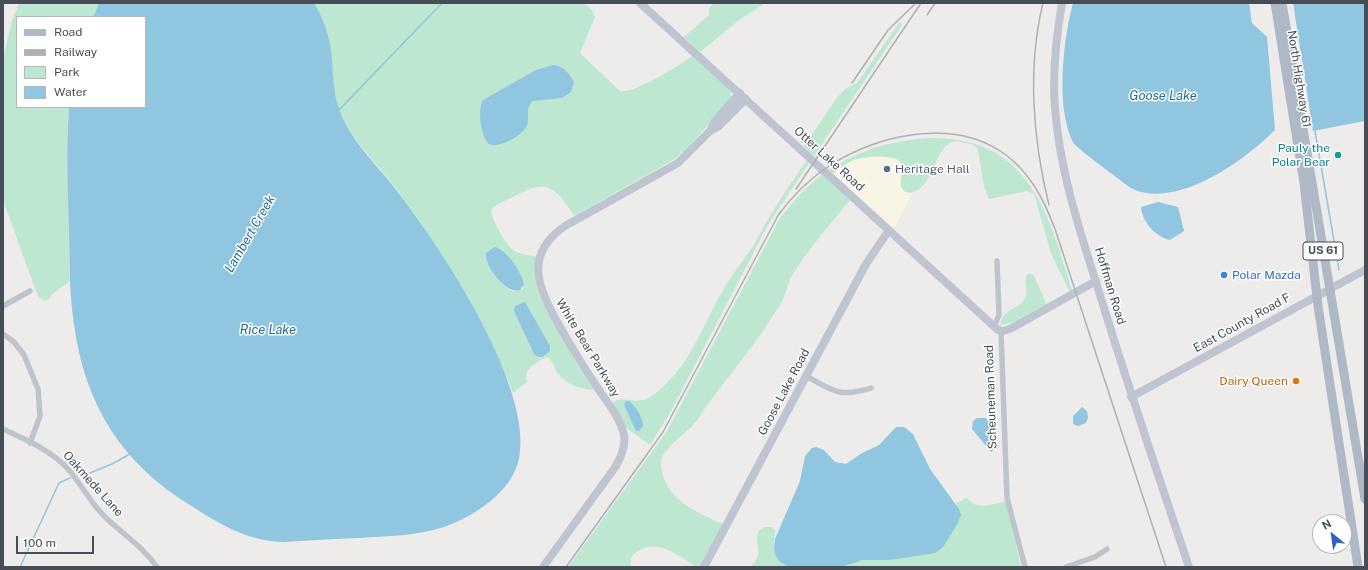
<!DOCTYPE html>
<html>
<head>
<meta charset="utf-8">
<style>
  body { margin:0 }
  #map { position:relative; width:1368px; height:570px; overflow:hidden; background:#eeeceb; font-family:"Public Sans",sans-serif }
  canvas { display:block }
  .frame { position:absolute; inset:0; border:4px solid #464d56; pointer-events:none }
  .legend { position:absolute; left:16px; top:16px; width:130px; height:92px; box-sizing:border-box; background:#fff; border:1px solid #b5b8bb; margin:0; padding:5px 7px; list-style:none; font-size:12px; color:#464d56 }
  .legend li { display:flex; align-items:center; gap:8px; height:20px }
  .legend b { width:20px; border:1px solid #b5b8bb }
  .north { position:absolute; left:1312px; top:514px; width:40px; height:40px; box-sizing:border-box; background:#fff; border:1px solid #b5b8bb; border-radius:50%; rotate:331deg; font-size:11px; font-weight:700; line-height:16px; text-align:center; color:#464d56 }
  .north::after { content:''; display:block; margin:auto; width:14px; height:18px; background:#2f60c5; clip-path:polygon(50% 0,100% 100%,50% 72%,0 100%) }
  .scale { position:absolute; left:16px; top:536px; width:78px; height:18px; box-sizing:border-box; border:2px solid #464d56; border-top:0; padding-left:5px; font-size:12px; line-height:14px; white-space:nowrap; color:#464d56; -webkit-text-stroke:3px #fff; paint-order:stroke }
</style>
</head>
<body>
<div id="map">
<canvas width="1368" height="570"></canvas>
<div class="frame"></div>
<ul class="legend">
<li><b style="height:5px;background:#aeb8c7"></b>Road</li>
<li><b style="height:5px;background:#aeb0b5"></b>Railway</li>
<li><b style="height:11px;background:#bee7d2"></b>Park</li>
<li><b style="height:11px;background:#90c6df"></b>Water</li>
</ul>
<div class="north">N</div>
<div class="scale">100 m</div>
</div>
<script>
const ctx = document.querySelector('canvas').getContext('2d');
ctx.lineJoin = 'round';
function paint(path, color) {
  ctx.fillStyle = color;
  ctx.fill(path, 'evenodd');
}
function stroke(path, color, width, dash) {
  ctx.strokeStyle = color;
  ctx.lineWidth = width;
  ctx.lineCap = dash ? 'butt' : 'round';
  ctx.setLineDash(dash || []);
  ctx.stroke(path);
}
function drawText(font, color, halo, rows, align = 'center') {
  ctx.font = font + ' "Public Sans",sans-serif';
  ctx.lineWidth = 3;
  ctx.setLineDash([]);
  ctx.textBaseline = 'middle';
  ctx.strokeStyle = halo;
  ctx.fillStyle = color;
  for (const [text, x, y, turn = 0] of rows) {
    ctx.save();
    ctx.translate(x, y);
    ctx.rotate((+turn || 0) * Math.PI / 180);
    ctx.textAlign = isNaN(turn) ? turn : align;
    if (halo) ctx.strokeText(text, 0, 0);
    ctx.fillText(text, 0, 0);
    ctx.restore();
  }
}
const commercial = new Path2D(`
  M942,138L894,228L829,170L841,163Z`);
const green = new Path2D(`
  M19,3H99L93,17H17V107H69L68,184L70,281L51,295L50,298L45,301L38,297L3,200V59L11,24Z
  M314,3H584L592,10L595,17L580,53L620,91C631,95 683,64 692,56L730,90L732,97L689,147L675,159L574,216C556,187 547,178 515,196C507,200 496,204 491,210C491,219 507,247 515,251C521,255 530,255 537,257L534,275L539,296L576,363L594,390C582,389 567,385 559,375C554,370 554,360 547,357C536,363 523,368 527,382L513,393C486,321 443,253 398,191C380,167 357,146 343,119C329,92 335,62 327,34C325,23 319,13 314,3ZM486,257L511,261L523,281V289L512,291C501,285 489,269 486,257Z
  M714,3H765L738,21L700,52L684,37L709,15V8Z
  M899,23H902V25L814,156L804,146L836,99L845,89L857,83Z
  M934,138C1030,139 1048,213 1072,290L1069,291L1051,253L1034,194L1027,191L989,199L984,187L978,150C975,145 971,144 966,143C960,142 955,140 950,143C934,150 930,199 905,192L901,187C899,179 905,169 900,162C895,154 863,157 854,160C847,163 840,168 833,173L829,170C861,149 896,139 934,138Z
  M807,160L809,163L768,225L670,413L650,445L625,427L613,402C626,395 635,406 650,397C690,371 702,324 726,285C734,272 743,260 752,248C759,237 763,226 770,216C781,197 794,179 807,160Z
  M822,174L850,200C831,224 809,248 793,274C787,284 786,296 780,305C758,341 730,374 705,408C701,414 698,420 693,425C684,435 660,450 661,464C663,499 696,512 723,524L700,567H696C679,556 658,538 638,551C631,555 630,560 631,567H568L667,431L780,218L801,193Z
  M1028,273L1034,275L1046,304L1012,323L1000,325C1004,306 1019,311 1025,298C1029,290 1022,280 1028,273Z
  M967,498C976,511 993,504 1006,501L1021,567H751C754,563 757,560 758,555C760,546 751,530 766,527C770,526 772,527 775,530L774,545L958,505L956,503Z`);
const water = new Path2D(`
  M99,3H314C320,13 325,24 328,35C337,73 327,96 351,133C364,154 382,171 397,191C441,248 534,387 519,459C512,492 473,517 444,527C416,536 387,536 359,538C334,539 309,540 285,542C250,542 221,525 193,507C122,464 85,406 74,324C69,294 70,263 69,233C68,192 66,150 69,109V107H145V17H93Z
  M1073,3H1249L1252,23L1267,37L1275,130C1244,161 1180,207 1135,190C1130,188 1124,183 1120,180C1104,168 1089,157 1074,144C1055,110 1063,40 1073,3Z
  M1293,3H1365V121L1313,131Z
  M553,65C563,66 570,73 574,83L571,92L562,98L533,101C525,107 530,117 527,125C524,135 499,149 489,144C481,137 477,109 483,100L536,70Z
  M1158,202L1178,207L1184,231L1170,240C1155,237 1142,221 1141,207Z
  M495,247C507,250 522,273 524,284L520,290C507,295 484,266 486,253Z
  M525,302L550,346V351L542,357H538L534,354L514,311L515,306Z
  M626,401H629C636,407 643,417 643,426L639,431H636L624,405Z
  M1082,407L1087,411L1088,418L1086,423L1078,426L1073,424V416Z
  M977,418H986L993,430L995,448L991,452L972,429L973,421Z
  M896,427H904L913,434L930,469L959,509L961,515L958,523L943,547L935,553L890,560H862L842,567H789L780,562L776,556L774,550L775,539L800,481L805,456L812,448L816,447L824,450L835,462L846,464L862,453L879,445Z`);
const stream = new Path2D(`
  M338,111L442,3
  M1315,131L1339,270
  M85,475L112,464L130,454
  M20,567L59,483L70,478`);
const street = new Path2D(`
  M3,306L30,291
  M994,327L999,315L997,261
  M1001,331L1007,498L1025,567
  M3,334L14,342L24,355L38,389L40,416L30,443
  M806,376C833,391 839,398 871,388
  M3,429C26,440 51,450 68,469C82,485 91,504 106,518C123,534 143,547 157,567
  M1066,567L1095,557L1107,549`);
const secondary = new Path2D(`
  M640,3L998,330L1003,331L1010,329L1096,281
  M1062,3C1056,38 1052,73 1055,108C1060,176 1084,243 1104,308C1131,395 1160,481 1189,567
  M710,131L719,126L746,99
  M1131,397L1365,270
  M543,567L616,466C621,457 626,446 624,435C620,417 607,402 597,387C584,368 572,348 560,327C540,291 521,256 565,226L678,163L710,131L715,121L740,93
  M704,567L866,264L889,230`);
const primary = new Path2D(`
  M1275,3L1304,183L1318,306L1358,567
  M1282,3L1365,499`);
const rail = new Path2D(`
  M1043,3C1027,68 1033,141 1049,205
  M927,15L935,3
  M852,83L888,30L916,3
  M796,189L921,3
  M777,217C791,197 808,180 829,166C877,134 956,117 1006,155C1031,174 1044,200 1055,229L1166,567
  M566,567L663,432L780,212`);
const markers = [
  [1338,155,4,"#0f9aa8"],
  [887,169,4,"#5c6f8a"],
  [1224,275,4,"#3f7fe0"],
  [1296,381,4,"#e8710a"]
];
const shields = [
  [1323,251,40]
];
const shieldNames = [
  ["US 61",1323,251]
];
const streetNames = [
  ["North Highway 61",1299,79,81],
  ["Otter Lake Road",829,159,42],
  ["Hoffman Road",1110,286,73],
  ["East County Road F",1242,323,-29],
  ["White Bear Parkway",588,348,59],
  ["Goose Lake Road",784,392,-62],
  ["Scheuneman Road",991,397,-92],
  ["Oakmede Lane",93,484,48]
];
const cultureNames = [
  ["Pauly the",1330,148],
  ["Polar Bear",1330,162]
];
const serviceNames = [
  ["Heritage Hall",895,169]
];
const shopNames = [
  ["Polar Mazda",1232,275]
];
const foodNames = [
  ["Dairy Queen",1288,381]
];
const waterNames = [
  ["Goose Lake",1163,96],
  ["Lambert Creek",250,234,-60],
  ["Rice Lake",268,330]
];
paint(commercial, '#f8f5e5');
paint(green, '#bee7d2');
paint(water, '#90c6df');
stroke(stream, '#90c6df', 1.5);
stroke(street, '#bec4cc', 5.5);
stroke(secondary, '#bec5d0', 8);
stroke(primary, '#aeb8c7', 9);
stroke(rail, '#aeb0b5', 1.5);
for (const [x, y, r, color] of markers) {
  const dot = new Path2D();
  dot.arc(x, y, r, 0, 2 * Math.PI);
  ctx.fillStyle = color;
  ctx.fill(dot);
  stroke(dot, '#fff', 1.5);
}
for (const [x, y, w] of shields) {
  const box = new Path2D();
  box.roundRect(x - w / 2, y - 9, w, 18, 3);
  ctx.fillStyle = '#fff';
  ctx.fill(box);
  stroke(box, '#464d56', 1);
}
drawText('bold 11px', '#464d56', null, shieldNames);
drawText('12px', '#464d56', '#fff', streetNames);
drawText('12px', '#0d838f', '#fff', cultureNames, 'right');
drawText('12px', '#4e5e75', '#fff', serviceNames, 'left');
drawText('12px', '#366cbe', '#fff', shopNames, 'left');
drawText('12px', '#c56008', '#fff', foodNames, 'right');
drawText('italic 13px', '#1d6d92', '#fff', waterNames);
</script>
</body>
</html>
